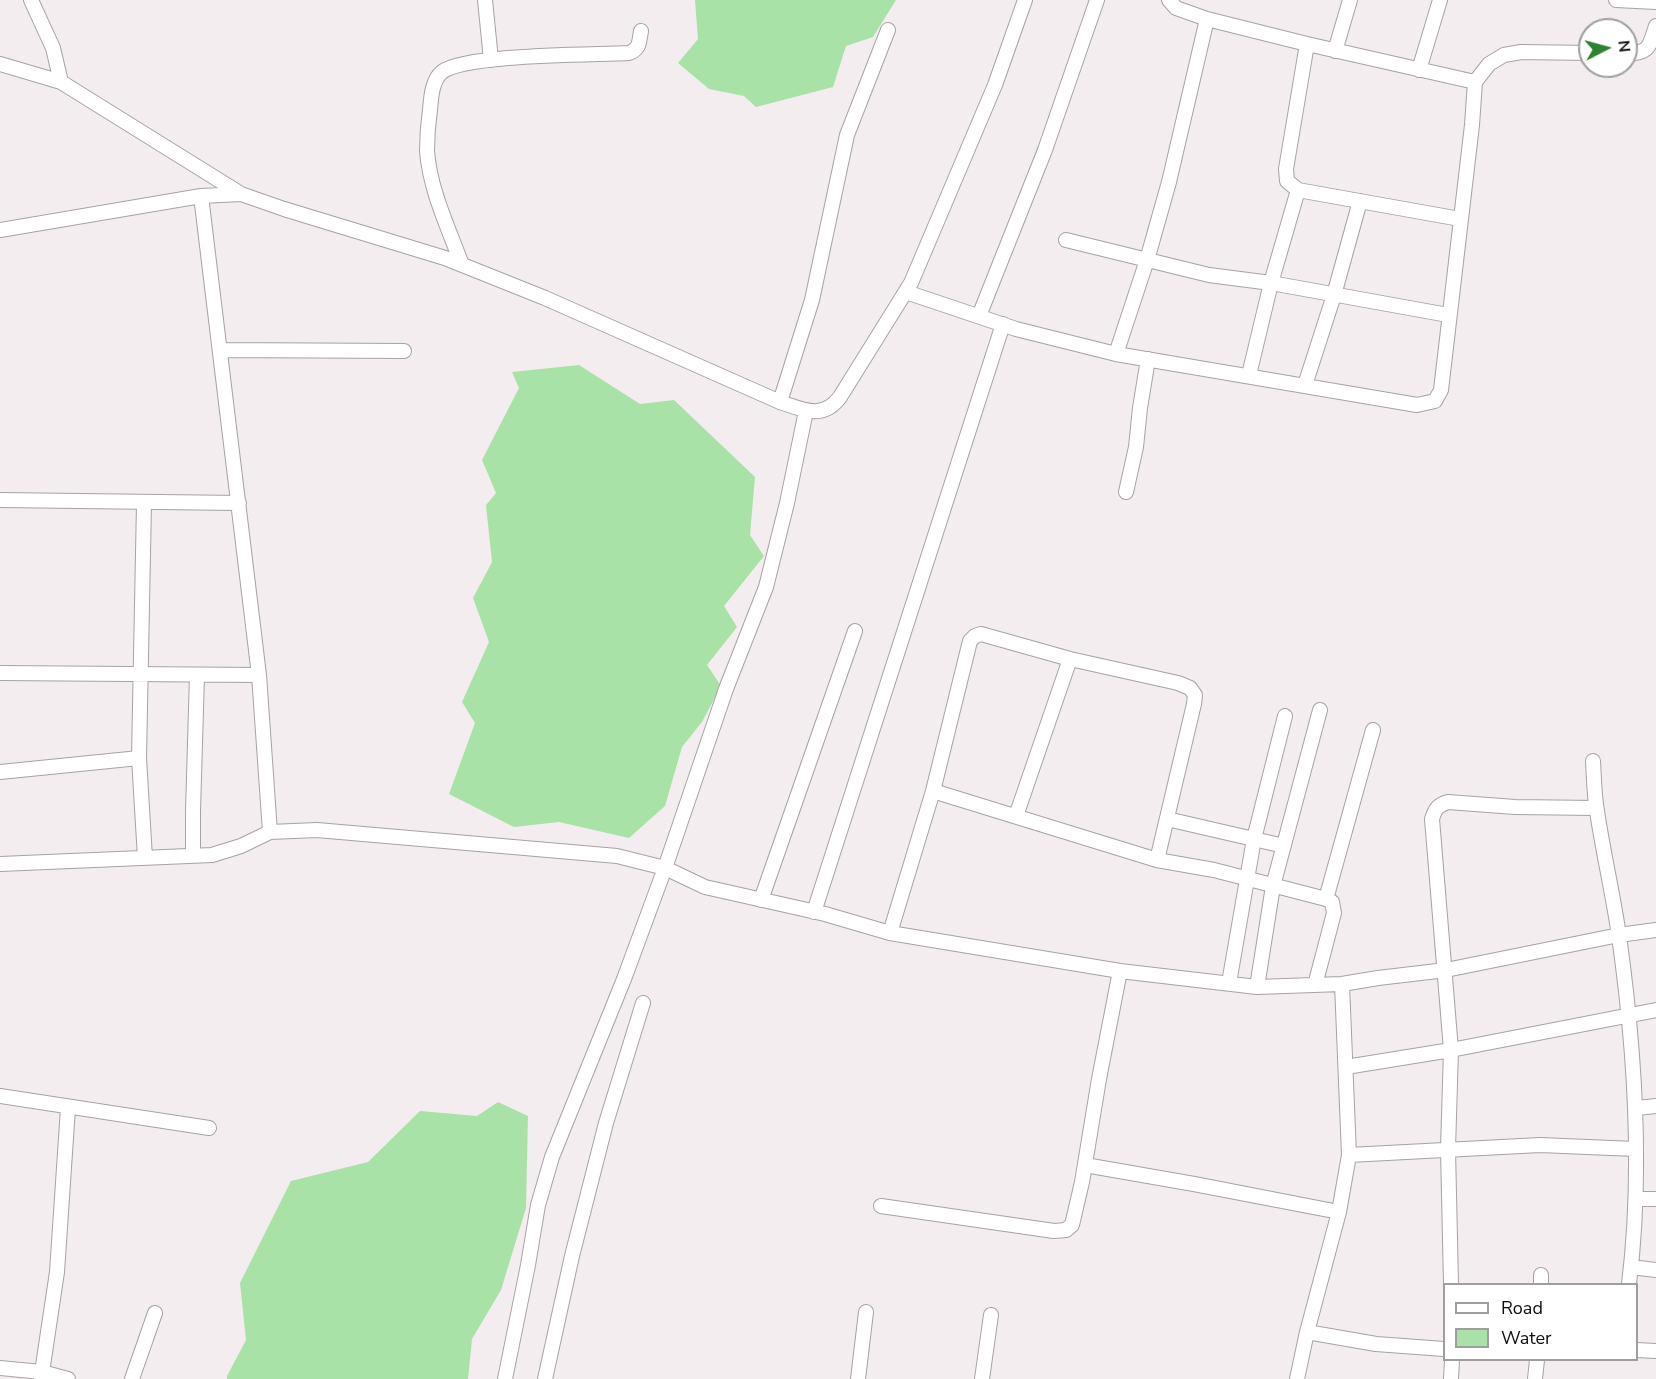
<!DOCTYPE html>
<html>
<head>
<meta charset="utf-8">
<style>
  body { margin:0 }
  #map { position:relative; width:1656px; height:1379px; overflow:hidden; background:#f3edef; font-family:"Nunito Sans",sans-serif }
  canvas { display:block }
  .legend { position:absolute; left:1443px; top:1283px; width:195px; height:78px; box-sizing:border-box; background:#fff; border:2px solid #9f9e9f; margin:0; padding:8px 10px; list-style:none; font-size:18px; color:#0f0d0e }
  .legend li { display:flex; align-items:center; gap:12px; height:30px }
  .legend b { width:30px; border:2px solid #9f9e9f }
  .north { position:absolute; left:1578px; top:18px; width:60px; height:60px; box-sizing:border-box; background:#fff; border:2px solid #9f9e9f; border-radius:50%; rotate:84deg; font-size:16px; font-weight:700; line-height:24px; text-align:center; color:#0f0d0e }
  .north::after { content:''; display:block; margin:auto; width:21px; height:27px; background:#2c8331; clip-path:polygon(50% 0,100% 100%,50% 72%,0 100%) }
</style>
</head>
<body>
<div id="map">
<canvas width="1656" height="1379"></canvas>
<ul class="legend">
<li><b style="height:8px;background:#fff"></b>Road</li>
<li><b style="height:16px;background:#a8e2a7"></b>Water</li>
</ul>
<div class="north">N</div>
</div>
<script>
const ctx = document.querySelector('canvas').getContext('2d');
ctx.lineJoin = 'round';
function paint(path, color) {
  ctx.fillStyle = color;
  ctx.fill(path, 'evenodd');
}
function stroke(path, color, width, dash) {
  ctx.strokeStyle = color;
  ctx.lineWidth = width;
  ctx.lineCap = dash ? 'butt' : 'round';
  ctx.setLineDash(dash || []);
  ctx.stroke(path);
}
const water = new Path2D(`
  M695,0H896L873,37L846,46L833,87L756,107L744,96L709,89L678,63L698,39Z
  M579,365L640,404L674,400L755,477L750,535L764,556L724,606L737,627L707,665L721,686L702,722L682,747L665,806L629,838L559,822L514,827L449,794L475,723L462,702L489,642L473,598L492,562L486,505L496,493L482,460L519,388L512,372Z
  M498,1102L528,1116L526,1208L501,1290L472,1339L468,1379H227V1376L246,1340L240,1283L291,1181L368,1162L420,1111L477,1116Z`);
const minor = new Path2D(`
  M31,0L53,48L61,82
  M485,0L491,60
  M1169,0L1176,8L1207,19L1307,44L1475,82
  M1616,0L1656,2
  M1307,44L1286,169L1287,181L1298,190L1460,219
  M1335,51L1350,0
  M1626,54C1650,53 1649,47 1656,26
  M0,64L61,82L241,194
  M1419,70L1440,0
  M201,196L259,675L270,832
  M0,230L201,196L241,194L284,209L445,258L545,298L780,402C804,410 823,420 840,397L911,283L995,85L1025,0
  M1066,240L1209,275L1271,283L1448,315
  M462,265C449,229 430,191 427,151C427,138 428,124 430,110C431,98 432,80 442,72C466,54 592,55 629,53C640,49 639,42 641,31
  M906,292L1016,329L1116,354L1417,405L1435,401L1441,390L1472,125L1475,82L1489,64L1504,55L1521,52L1590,53
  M979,316L1045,150L1097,0
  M221,350L404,351
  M1116,354L1147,260L1169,182L1207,19
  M1249,375L1271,283L1298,190
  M1305,385L1334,295L1360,201
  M780,402L812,300L847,135L888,30
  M1126,492L1136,447L1140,408L1148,359
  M0,500L239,503
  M144,503L139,758L145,858
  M0,673L259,675
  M1593,761C1594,777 1594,794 1597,811C1603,852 1613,894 1619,936C1635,1050 1643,1170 1629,1284
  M0,772L139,758
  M933,791L1157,860L1214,870L1326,899L1332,902L1334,913L1315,985
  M1016,816L1070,659
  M1167,819L1284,846
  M193,856V811L197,675
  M0,864L212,855L241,846L270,832L317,830L617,856L665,868L705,887L825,914L890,933L1120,971L1257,987L1342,984L1378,978L1446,970L1619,935L1656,930
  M1326,899L1373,730
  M761,900L855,631
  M814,912L1003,324
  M890,933L933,791L970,641L975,636L981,634L1070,659L1178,683L1190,688L1195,695L1194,704L1157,860
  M1229,983L1254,839L1285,716
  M1257,987L1273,886L1320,710
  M1346,1067L1451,1050L1656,1010
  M0,1096L209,1128
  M1637,1108L1656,1106
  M1349,1155L1540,1145L1635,1149
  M1085,1165L1194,1184L1339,1212
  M1636,1199H1656
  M881,1206L1054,1231L1066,1230L1072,1225L1082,1182L1099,1079L1120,971
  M1631,1267L1656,1270
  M1451,1284L1448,1149L1451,1050L1432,819C1435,809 1438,805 1448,802L1515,807L1596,808
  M1541,1284V1275
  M1307,1332L1376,1344L1444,1349
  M1636,1350L1656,1351
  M0,1368L42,1372L68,1379
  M41,1379L57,1272L68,1108
  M132,1379L155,1313
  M505,1379L528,1265L538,1205L552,1157L624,979L665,868L726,689L766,587L787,503L806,411
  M545,1379L572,1256L606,1123L643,1003
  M858,1379L866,1312
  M982,1379L991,1315
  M1297,1379L1307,1332L1339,1212L1349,1155L1342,984
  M1451,1379L1452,1360
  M1535,1379L1537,1360`);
paint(water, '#a8e2a7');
stroke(minor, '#a8a2a4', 16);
stroke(minor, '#fff', 14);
</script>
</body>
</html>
